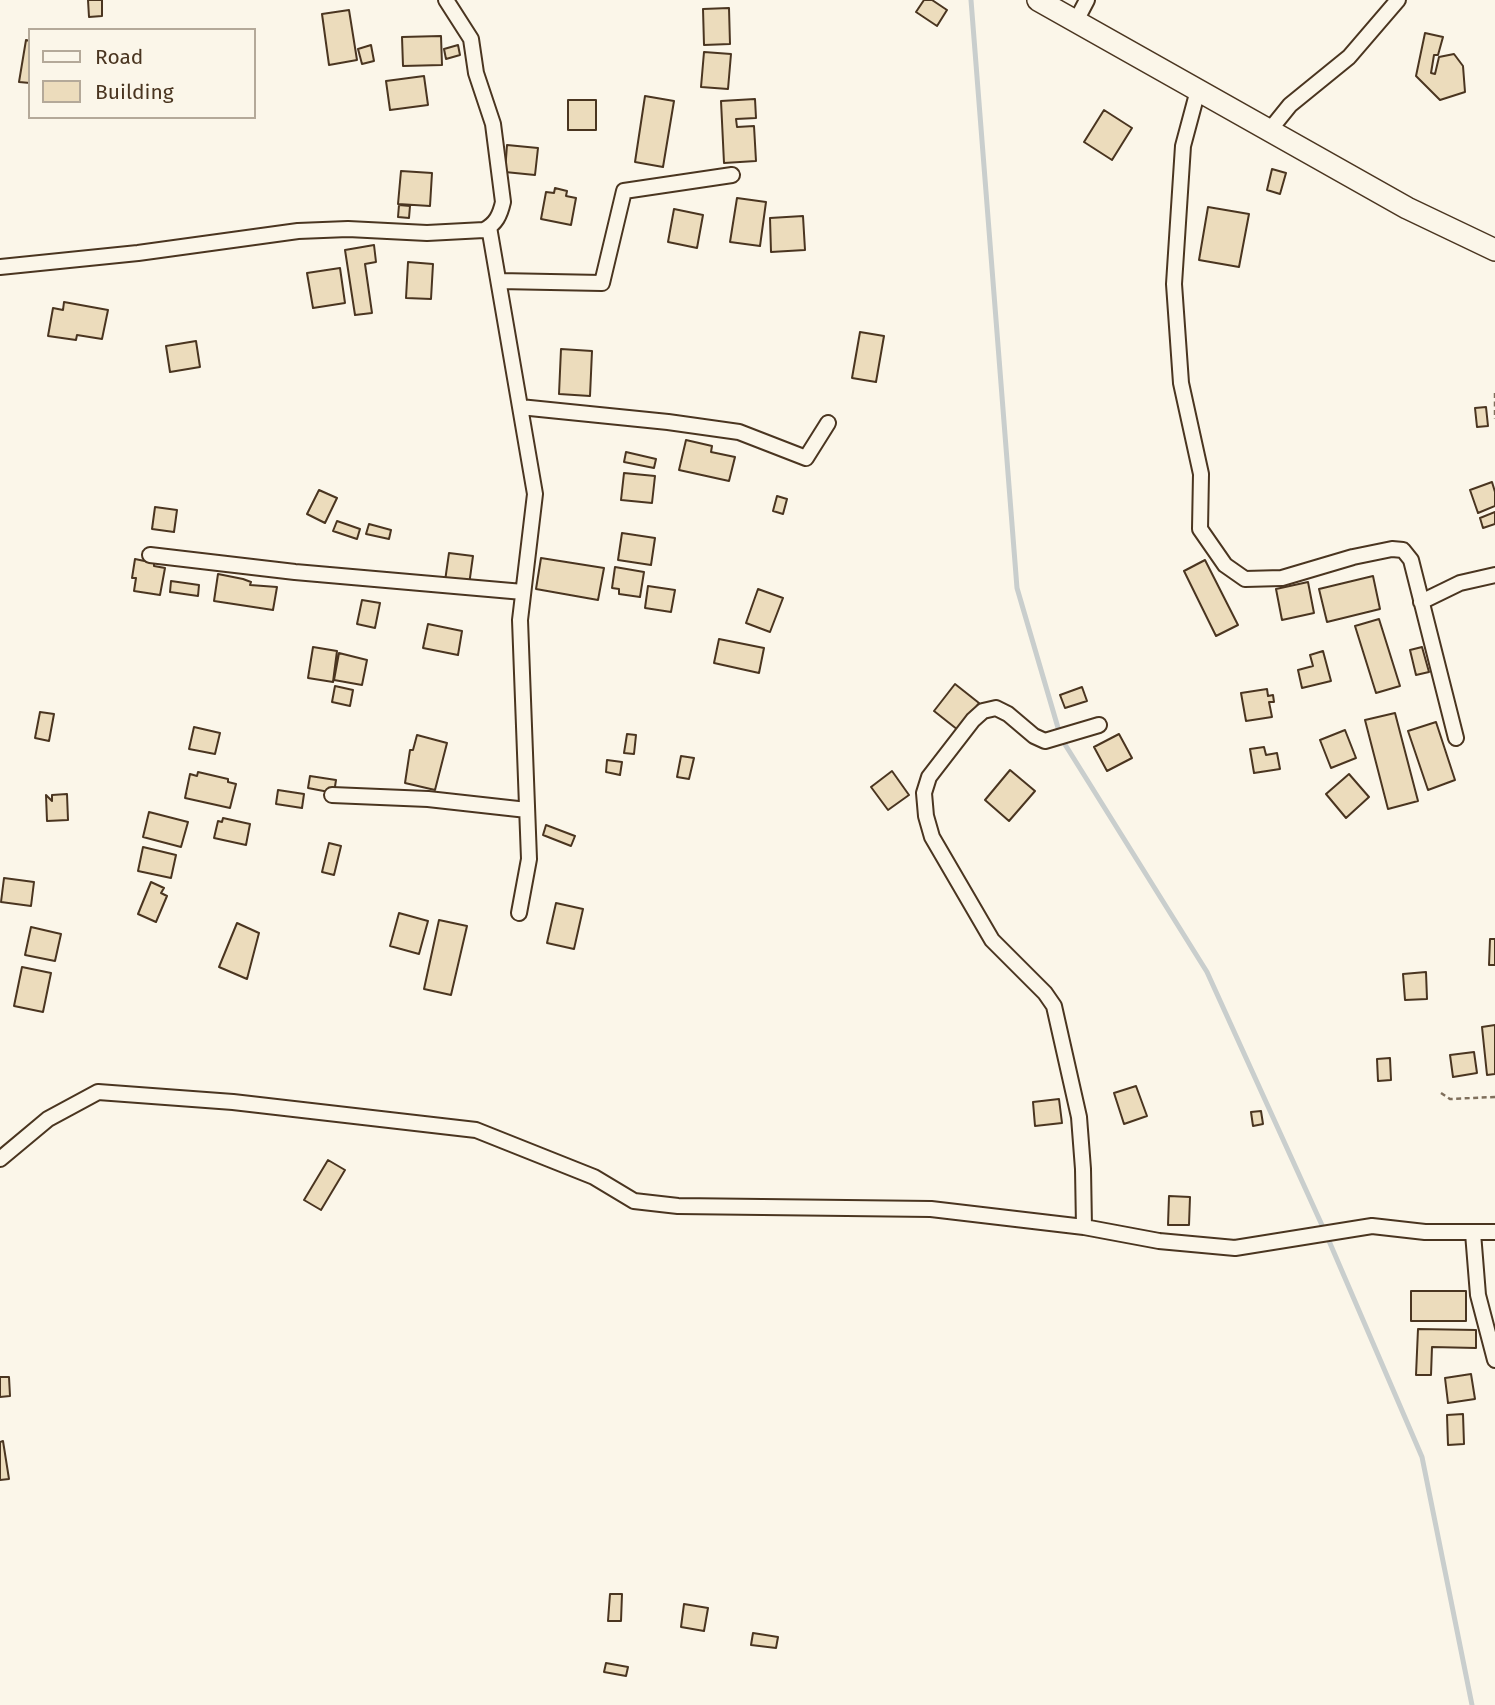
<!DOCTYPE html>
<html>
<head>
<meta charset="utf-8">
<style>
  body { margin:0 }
  #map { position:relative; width:1495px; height:1705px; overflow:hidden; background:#fbf6e9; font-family:"Fira Sans",sans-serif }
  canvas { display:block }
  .legend { position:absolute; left:28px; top:28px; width:228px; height:91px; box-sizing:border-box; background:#fbf6e9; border:2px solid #b4a999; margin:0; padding:9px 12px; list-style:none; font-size:21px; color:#4a3520 }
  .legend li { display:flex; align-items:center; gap:14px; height:35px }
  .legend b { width:35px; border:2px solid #b4a999 }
</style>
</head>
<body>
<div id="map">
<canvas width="1495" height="1705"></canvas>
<ul class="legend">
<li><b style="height:9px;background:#fbf6e9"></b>Road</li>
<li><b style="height:19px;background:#ecdcbc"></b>Building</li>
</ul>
</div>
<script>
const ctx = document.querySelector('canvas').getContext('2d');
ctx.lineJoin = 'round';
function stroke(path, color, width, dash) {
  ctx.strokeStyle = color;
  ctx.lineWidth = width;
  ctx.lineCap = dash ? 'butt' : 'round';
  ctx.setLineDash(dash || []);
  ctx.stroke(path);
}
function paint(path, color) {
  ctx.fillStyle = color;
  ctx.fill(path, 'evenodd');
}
const stream = new Path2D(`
  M971,0L1017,588L1061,738L1207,972L1326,1234L1422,1457L1472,1705`);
const building = new Path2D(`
  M88,0H102V16L89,17Z
  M924,0H932L947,10L937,26L916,12Z
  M729,8L730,44L704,45L703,9Z
  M349,10L357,60L329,65L322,14Z
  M1425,33L1443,37L1438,55H1434L1431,73L1435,74L1439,57L1454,54L1463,66L1465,92L1440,100L1416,76Z
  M441,36L442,65L403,66L402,37Z
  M26,40L30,41V83L19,82Z
  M371,45L374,61L362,64L358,49Z
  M458,45L460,55L446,59L444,49Z
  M704,52L731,54L728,89L701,87Z
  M424,76L428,105L390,110L386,81Z
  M645,96L674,101L663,167L635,162Z
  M755,99L756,118L736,119L737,127L754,126L756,161L724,163L721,101Z
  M568,100H596V130H568Z
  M1104,110L1132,128L1112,160L1084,142Z
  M507,145L538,148L535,175L505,172Z
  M1272,169L1286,173L1280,194L1267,190Z
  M401,171L432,173L430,206L398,204Z
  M555,188L567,191L566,196L576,198L571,225L541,219L546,192L554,193Z
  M737,198L766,202L760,246L730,242Z
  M399,205L410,206L409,218L398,217Z
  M1208,207L1249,214L1239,267L1199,260Z
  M674,209L703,215L697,248L668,242Z
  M803,216L805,250L771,252L770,218Z
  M374,245L376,262L365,264L372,313L355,315L345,250Z
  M408,262L433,264L431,299L406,298Z
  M340,268L345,303L313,308L307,273Z
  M64,302L108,310L102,339L77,335L76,340L48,336L53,308L63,310Z
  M860,332L884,336L876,382L852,378Z
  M196,341L200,367L170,372L166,346Z
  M561,349L592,351L590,396L559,394Z
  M1486,407L1488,426L1477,427L1475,408Z
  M686,440L712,446L711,452L735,457L729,481L679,470Z
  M626,452L656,459L654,468L624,462Z
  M624,473L655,476L652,503L621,500Z
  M1492,482L1495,492V506L1478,513L1470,490Z
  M319,490L337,498L325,523L307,514Z
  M777,496L787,499L783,514L773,511Z
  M155,507L177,510L174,532L152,529Z
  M1495,512V524L1483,528L1480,518Z
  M337,521L360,529L357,539L333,531Z
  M369,524L391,530L389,539L366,534Z
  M622,533L655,538L651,565L618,560Z
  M449,553L473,556L469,585L445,581Z
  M541,558L604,568L598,600L536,589Z
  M135,559L154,563V566L165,568L160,595L134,591L136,578H132Z
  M1205,560L1238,625L1216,636L1184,571Z
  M615,567L644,572L640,597L619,594V589L612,588Z
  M218,574L243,579L251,582L250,585L277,587L273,610L214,601Z
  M1373,576L1380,609L1327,622L1319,589Z
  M171,581L199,585L198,596L170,592Z
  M1308,582L1314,613L1282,620L1276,589Z
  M648,586L675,590L671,612L645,608Z
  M758,589L783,598L770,632L746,623Z
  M362,600L380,603L375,628L357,624Z
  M1379,619L1400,686L1376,693L1355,626Z
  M428,624L462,631L458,655L423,648Z
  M719,639L764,648L759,673L714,663Z
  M313,647L337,651L333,682L308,678Z
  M1422,647L1429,672L1416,675L1410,650Z
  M1323,651L1331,681L1302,688L1298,670L1313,666L1310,655Z
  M339,653L367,660L362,685L334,680Z
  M955,684L979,703L958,730L934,711Z
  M335,686L353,690L350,706L332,702Z
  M1082,687L1087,701L1065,708L1060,695Z
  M1267,689L1268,696L1273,695L1274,702H1269L1272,717L1246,721L1241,693Z
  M40,712L54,714L49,741L35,738Z
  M1395,713L1418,801L1388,809L1365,720Z
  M1436,722L1455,780L1428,790L1408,731Z
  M194,727L220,733L215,754L189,749Z
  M1345,730L1356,758L1331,768L1320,740Z
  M627,734L636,735L634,754L624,753Z
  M1119,734L1132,758L1107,771L1094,747Z
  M417,735L447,743L435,790L405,783L410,750H413Z
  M1264,747L1266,755L1277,753L1280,769L1254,773L1250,749Z
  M681,756L694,758L689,779L677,777Z
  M607,760L622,762L620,775L606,772Z
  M1010,770L1035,791L1009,821L985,800Z
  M892,771L909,795L888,810L871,787Z
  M198,772L228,779V782L236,784L230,808L185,798L190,774L197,776Z
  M1349,774L1369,797L1346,818L1326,794Z
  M310,776L336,780L334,793L308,788Z
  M278,790L304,794L302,808L276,804Z
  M67,794L68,820L47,821L46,795L52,801V795Z
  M149,812L188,822L181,847L143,837Z
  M223,818L250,824L246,845L214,838L218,821L222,822Z
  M546,825L575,836L571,846L543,835Z
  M329,843L341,846L334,875L322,872Z
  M143,847L176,855L171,878L138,871Z
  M4,878L34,882L31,906L1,902Z
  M151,882L164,888L161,893L167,896L156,922L138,914Z
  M556,903L583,909L574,949L547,943Z
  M399,913L428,921L419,954L390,946Z
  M439,920L467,926L451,995L424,989Z
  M237,923L259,933L247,979L219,967Z
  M31,927L61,934L55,961L25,955Z
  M1490,939H1495V965H1489Z
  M22,967L51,973L43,1012L14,1006Z
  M1426,972L1427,999L1405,1000L1403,974Z
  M1495,1025V1074L1487,1075L1482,1027Z
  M1474,1052L1477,1073L1453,1077L1450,1055Z
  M1390,1058L1391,1080L1378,1081L1377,1059Z
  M1136,1086L1147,1116L1124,1124L1114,1093Z
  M1059,1099L1062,1123L1035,1126L1033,1102Z
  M1261,1111L1263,1124L1253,1126L1251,1112Z
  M328,1160L345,1170L321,1210L304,1200Z
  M1169,1196L1190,1197L1189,1225H1168Z
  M1411,1291H1466V1321H1411Z
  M1418,1329L1476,1330V1348L1432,1347L1431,1375H1416Z
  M1471,1374L1475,1399L1448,1403L1445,1378Z
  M0,1377H9L10,1396L0,1397Z
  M1463,1414L1464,1444L1448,1445L1447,1415Z
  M3,1441L9,1479L0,1480V1442Z
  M610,1594H622L621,1621H608Z
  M684,1604L708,1608L704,1631L681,1627Z
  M753,1633L778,1637L776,1648L751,1645Z
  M606,1663L628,1667L626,1676L604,1672Z`);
const path = new Path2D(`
  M1495,393V419
  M1441,1093L1450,1099L1495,1097`);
const minor = new Path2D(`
  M1076,21L1087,0
  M1198,90L1183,146L1174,284L1181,383L1201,474L1200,529L1225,565L1245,579L1282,578L1353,557L1392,549L1403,550L1411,560L1456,738
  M1269,131L1290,105L1349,57L1398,0
  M489,227L535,494L520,620L529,859L519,913
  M0,267L138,253L298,231L348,229L427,233L484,230C496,224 500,215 503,202L493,124L476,73L471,39L446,0
  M499,281L602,283L624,191L732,175
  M520,407L668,422L739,432L806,458L828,423
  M150,555L295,572L523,592
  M1421,602L1460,583L1495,575
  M332,795L428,799L527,810
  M0,1159L48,1119L98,1092L233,1102L476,1130L594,1177L634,1201L678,1206L931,1209L1084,1227L1159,1241L1235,1248L1372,1226L1425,1232H1495
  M1084,1227L1083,1169L1079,1117L1054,1006L1045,993L992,940L932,837L926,816L924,793L929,777L973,720L983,711L996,708L1008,714L1034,736L1045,741L1099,725
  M1473,1233L1478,1295L1495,1360`);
const secondary = new Path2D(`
  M1038,0L1407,208L1495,250`);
stroke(stream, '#c9cecd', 5);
paint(building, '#ecdcbc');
stroke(building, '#4a3520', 2);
stroke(minor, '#4a3520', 18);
stroke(secondary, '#4a3520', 24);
stroke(path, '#7f6f5c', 2.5, [5, 3.5]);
stroke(minor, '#fbf6e9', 14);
stroke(secondary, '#fbf6e9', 21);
</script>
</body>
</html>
